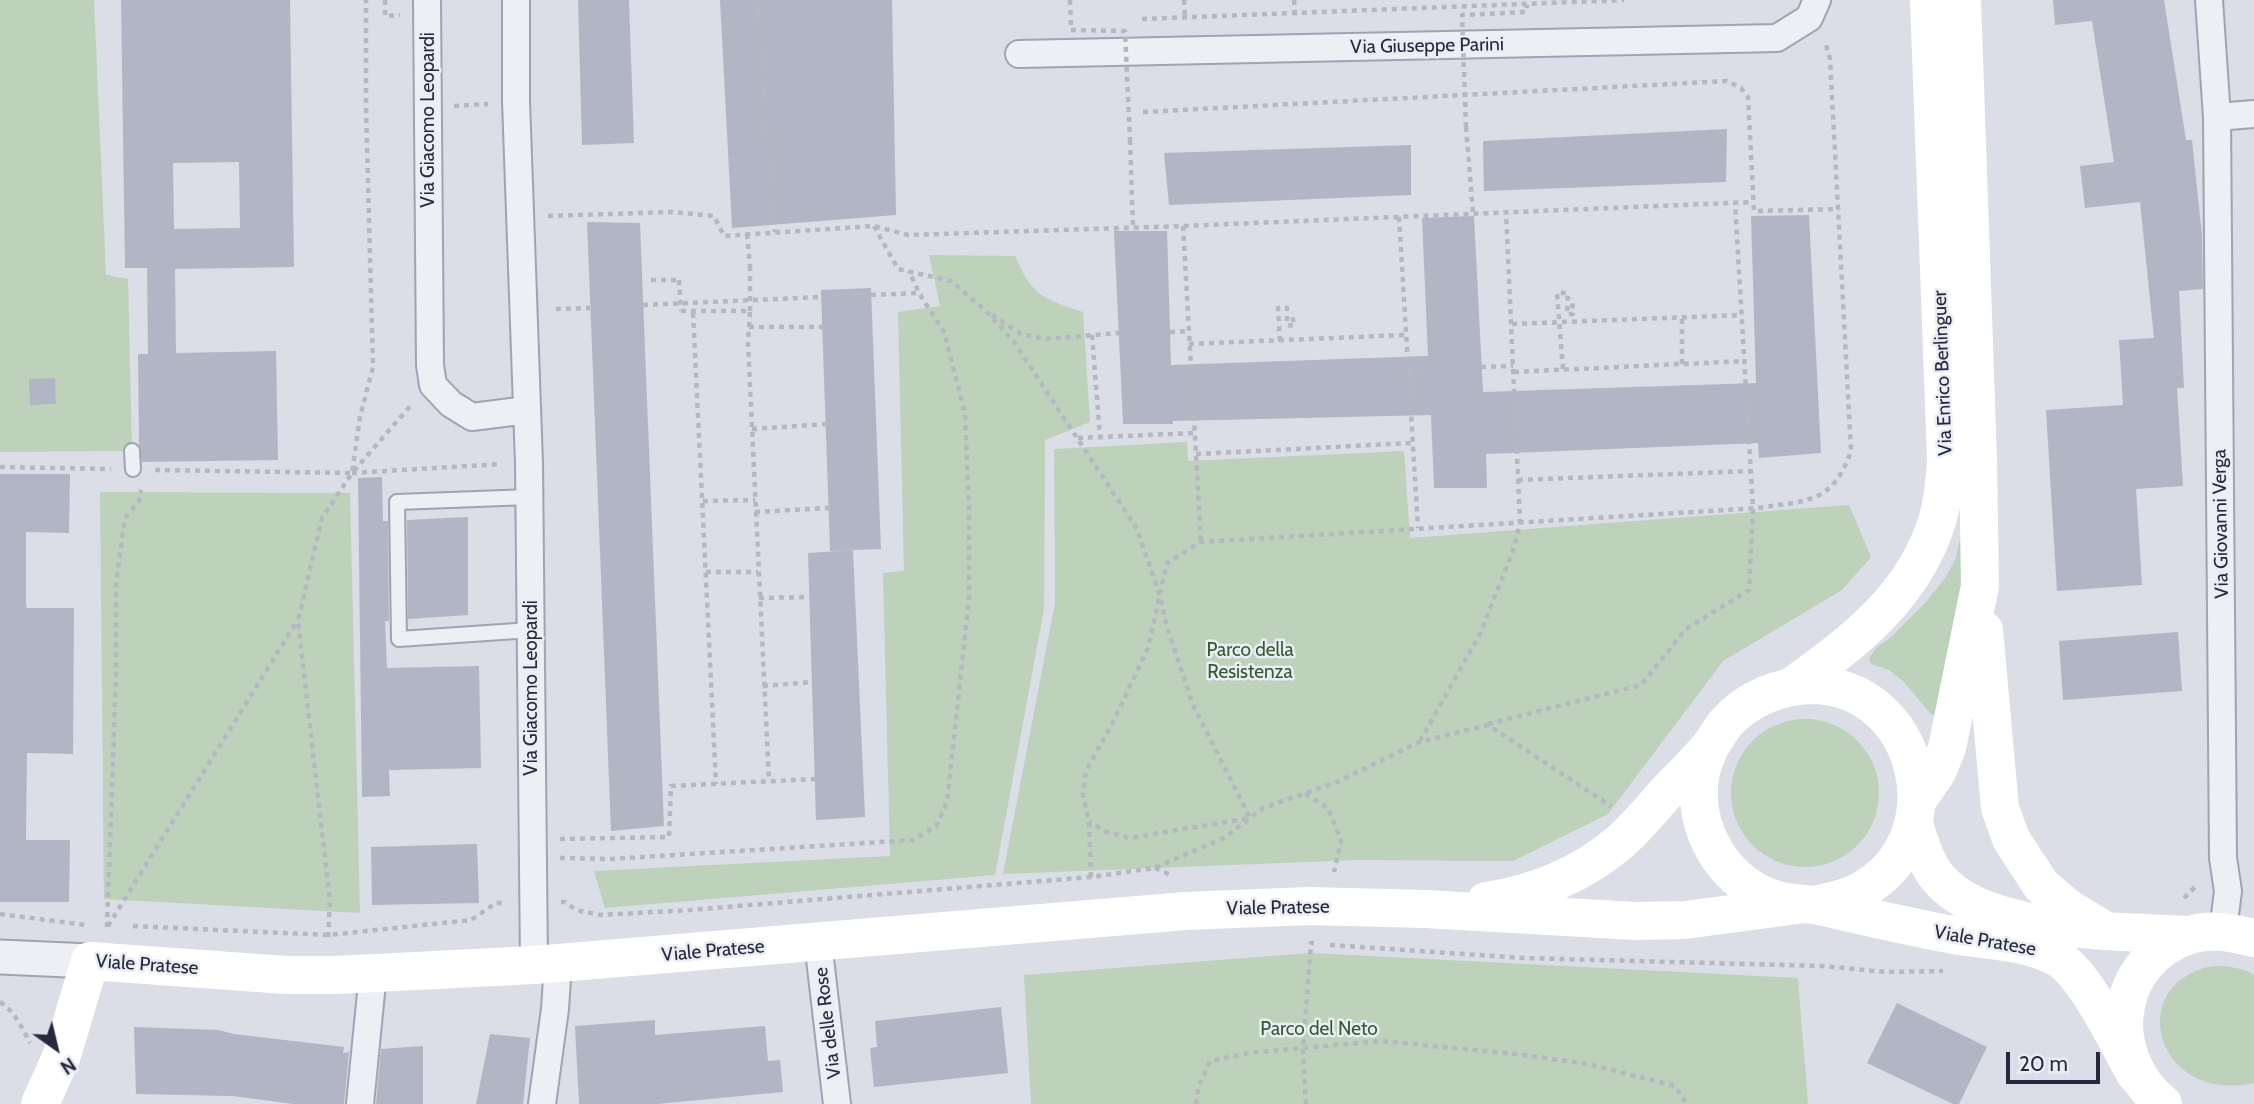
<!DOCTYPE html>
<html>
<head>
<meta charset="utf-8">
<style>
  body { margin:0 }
  #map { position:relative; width:2254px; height:1104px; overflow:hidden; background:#dbdde7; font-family:Cabin,sans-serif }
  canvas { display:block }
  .north { position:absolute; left:21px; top:1013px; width:70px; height:70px; -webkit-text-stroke:5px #eaedf4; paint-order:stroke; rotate:146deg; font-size:19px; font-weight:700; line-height:28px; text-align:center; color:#24293d }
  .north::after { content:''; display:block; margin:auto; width:24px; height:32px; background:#24293d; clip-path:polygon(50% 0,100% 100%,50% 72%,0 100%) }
  .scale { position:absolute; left:2006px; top:1052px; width:94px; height:32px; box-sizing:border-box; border:4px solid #24293d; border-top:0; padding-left:9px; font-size:21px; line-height:24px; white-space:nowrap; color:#24293d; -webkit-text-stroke:5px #eaedf4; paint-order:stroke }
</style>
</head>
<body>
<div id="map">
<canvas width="2254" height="1104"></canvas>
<div class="north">N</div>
<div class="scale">20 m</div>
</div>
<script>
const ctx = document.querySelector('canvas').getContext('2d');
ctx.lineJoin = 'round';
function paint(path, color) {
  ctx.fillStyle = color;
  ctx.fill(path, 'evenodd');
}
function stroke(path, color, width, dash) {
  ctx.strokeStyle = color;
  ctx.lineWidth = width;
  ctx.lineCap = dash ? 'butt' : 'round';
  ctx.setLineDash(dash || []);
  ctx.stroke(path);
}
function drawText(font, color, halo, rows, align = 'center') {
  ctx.font = font + ' Cabin,sans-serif';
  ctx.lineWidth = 5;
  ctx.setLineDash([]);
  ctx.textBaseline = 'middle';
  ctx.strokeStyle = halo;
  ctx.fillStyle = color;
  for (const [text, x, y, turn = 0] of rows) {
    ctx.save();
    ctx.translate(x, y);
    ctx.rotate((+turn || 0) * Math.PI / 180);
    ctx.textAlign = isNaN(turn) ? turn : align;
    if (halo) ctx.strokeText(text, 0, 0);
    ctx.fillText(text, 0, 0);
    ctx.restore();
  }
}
const green = new Path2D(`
  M0,0H94L106,275L128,279L132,451L0,452Z
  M929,255L1015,256C1032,296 1043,299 1083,312L1090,422L1045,440L1044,609L995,875L605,908L594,871L890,856L883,573L904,571L898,312L940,306Z
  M1187,442L1188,461L1404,451L1410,538L1849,505L1871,557L1842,590L1723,661L1608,814L1513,861L1358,860L1003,874L1055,603L1054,449Z
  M100,492L350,493L360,913L104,899Z
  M1963,539L1972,544L1937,714L1932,715L1903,681L1889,670L1871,664L1869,658L1877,647L1889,639L1926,602L1946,577L1956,558L1959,542Z
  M1731 793a74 74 0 1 1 148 0a74 74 0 1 1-148 0Z
  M1311,953L1798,978L1808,1104H1031L1024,975Z
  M2226,966L2245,970L2254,975V1083C2159,1104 2125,992 2204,968C2211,966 2219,966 2226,966Z`);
const building = new Path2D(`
  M121,0H290L294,267L175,269L176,353L276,351L278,460L142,462L139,445L138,354H148L147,268H125ZM239,162L240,228L174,229L173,163Z
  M578,0H629L634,143L582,145Z
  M720,0H892L896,215L732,228Z
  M2053,0H2164L2186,140H2192L2202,235L2203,289L2179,291L2184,388H2177L2183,486L2136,489L2142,585L2057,591L2046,410L2123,405L2119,340L2154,338L2140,202L2085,208L2080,166L2114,162L2092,21L2055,25Z
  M1727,129L1726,182L1484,191L1483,141Z
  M1411,145V195L1169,205L1164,153Z
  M1809,215L1821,453L1759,458L1758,443L1486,454L1487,488H1434L1431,415L1173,421V424H1123L1114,231H1167L1171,365L1428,356L1422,218L1474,216L1483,392L1756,383L1751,216Z
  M587,222L640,223L664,826L611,831Z
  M871,288L881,549L830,551L821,290Z
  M55,378L56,404L30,405L29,379Z
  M0,474H70L69,533L26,532V604L27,608H74L73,754L27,753L26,840H70L69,902H0Z
  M382,477L383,521H388L389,621H385L387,668L479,666L481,768L389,770L390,796L362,797L358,478Z
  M468,517V615L408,619L407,520Z
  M853,550L865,817L816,820L808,553Z
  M2178,632L2182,691L2063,700L2059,641Z
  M477,844L479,903L372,905L371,847Z
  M1897,1003L1987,1047L1959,1104H1953L1867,1063Z
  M1001,1007L1008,1073L874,1087L870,1048L877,1047L875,1021Z
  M655,1020V1035L765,1026L768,1061L780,1060L783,1092L657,1104H579L575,1026Z
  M134,1027L218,1030L234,1034L344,1047L343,1053L349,1052L344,1104H294L232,1096L136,1094Z
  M490,1034L530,1038L523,1104H476Z
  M423,1046V1104H376L381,1049Z`);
const path = new Path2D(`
  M385,0V16L400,15
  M757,0L775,232
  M1070,0L1071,26
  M1184,0L1185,18
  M1294,0L1295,14
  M1142,19L1624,0
  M454,106L488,104
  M1143,112L1727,81L1741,88L1748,97L1754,211L1839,209
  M1466,127L1473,213
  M1130,140L1133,227
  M548,216L672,212L714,216L724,236L874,226L908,235L1183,226L1753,202
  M1399,217L1418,528
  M874,226L898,269L951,281L986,311L1014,342L1137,529L1160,596L1167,627L1193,705L1250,818L1130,838L1107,832L1089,822
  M1183,226L1201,542
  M747,234L750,266
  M651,280H679
  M871,295L919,293
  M643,305L821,297
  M556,309L590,308
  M681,311H750L748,344L769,781
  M693,313L716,784
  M992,315L1021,334L1046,339L1119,333
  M1512,324L1742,315
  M749,327H824
  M1170,332L1189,331
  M1092,335L1100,437
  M1280,341L1278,308H1287V325L1294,326L1292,312
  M1189,344L1404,335
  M1682,364V317
  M1481,367L1513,366
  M1563,369L1557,293H1568L1567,314H1573L1572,298
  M1407,371L1429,370
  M1514,372L1744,361
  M752,429L827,424
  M1078,438L1194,433
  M1196,454L1412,443
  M0,467L111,469
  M155,470L352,473L412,404
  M352,473L501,464
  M1518,480L1750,471
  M703,501L755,500
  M755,512L829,508
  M706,572H758
  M759,598L810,597
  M763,686L812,682
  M1488,724L1641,685L1686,629L1749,590L1753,508L1735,203
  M1420,741L1480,634L1514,548L1520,522L1506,212
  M1305,794L1328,808L1341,841L1334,872
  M560,839L669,837L671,786L815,779
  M560,858L611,859L913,840L936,826L947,802L969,599V508L965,414L944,332L919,293L909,271
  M1155,868L1173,876
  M1091,877L1089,822L1083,795L1086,771L1114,720L1148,648L1167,563L1201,542L1758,508C1807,500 1832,505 1851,451L1830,59L1825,41
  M2184,898L2197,885
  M561,902H565L576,910L600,915L690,910L1091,877L1154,868L1224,838L1263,808L1337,782L1419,742L1488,725L1611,806
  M0,914L86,925
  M108,926L297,621
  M133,926L328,935L471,920L496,903H507
  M107,927L116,675V582L125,518L139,501L141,490
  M328,937L330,902L298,621L322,518L352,473L360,417L373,367L366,108V0
  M1330,945L1523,958L1822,966L1886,972L1943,971
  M0,1002C15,1011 22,1028 30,1043
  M1196,1104L1199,1085L1210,1061L1248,1053L1381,1041L1516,1054L1588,1064L1675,1086L1687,1104
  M1306,1104L1303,1049L1311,943H1314`);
const service = new Path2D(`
  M132,451L133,469
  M530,497L397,502L399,639L531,630`);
const minor = new Path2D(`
  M427,0L430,365L433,385L451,404L472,417L527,410
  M516,0V101L529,463L534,965
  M2209,0L2217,117L2223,858L2228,891L2223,931
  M1019,54L1777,38L1809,18L1817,0
  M2217,117L2254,114
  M818,942L837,1104
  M360,1104L373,973
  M542,1104L555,1009L558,963`);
const tertiary = new Path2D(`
  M0,957L90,961`);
const secondary = new Path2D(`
  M1984,630L2000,808L2011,839L2041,885L2068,908L2104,930
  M1791,687C1855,641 1915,596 1938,518C1943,499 1945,479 1946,459L1929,0
  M1710,747C1707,755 1703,763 1701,772C1690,827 1723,884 1777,900C1791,904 1806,903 1819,906C1864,916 1908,927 1954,935C1989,941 2024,941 2056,957C2085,972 2119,1046 2136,1075
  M1917,801L1937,772L1947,748L1980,586L1978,459L1962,0
  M1914,824C1920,842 1925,862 1938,878C1984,934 2120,931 2189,935
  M1486,901C1535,894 1583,874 1620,842C1636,828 1650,811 1664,795C1679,779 1697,762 1711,745C1716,738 1720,730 1726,723C1747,699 1779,686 1811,685C1921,685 1957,840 1860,891C1846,899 1831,901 1815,905
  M40,1104L62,1055L90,961L286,975H337L534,965L1186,911L1309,906L1425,909L1636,921L1685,920L1805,904
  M2163,1104C2103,1055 2113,960 2190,935C2212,928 2232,933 2254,938`);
const pathBridge = new Path2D(`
  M1071,30L1125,31L1130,140
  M1466,127L1462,15L1526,12L1527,5
  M750,266V311
  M679,280L681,311`);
const streetNames = [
  ["Via Giuseppe Parini",1427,46,-1],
  ["Via Giacomo Leopardi",428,120,-90],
  ["Via Enrico Berlinguer",1943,373,-92],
  ["Via Giovanni Verga",2221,524,-91],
  ["Via Giacomo Leopardi",531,688,-90],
  ["Viale Pratese",1278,908,-1],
  ["Viale Pratese",1985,941,10],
  ["Viale Pratese",713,951,-5],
  ["Viale Pratese",147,965,4],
  ["Via delle Rose",828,1023,-97]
];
const parkNames = [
  ["Parco della",1250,650],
  ["Resistenza",1250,672],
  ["Parco del Neto",1319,1029]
];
paint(green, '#bdd1bb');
paint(building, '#b2b6c4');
stroke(service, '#a0a3b1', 18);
stroke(minor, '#a0a3b1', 30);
stroke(tertiary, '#a0a3b1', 37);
stroke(path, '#b5b8c1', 4.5, [5, 5]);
stroke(service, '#edeff5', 14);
stroke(minor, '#edeff5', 26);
stroke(tertiary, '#edeff5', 33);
stroke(secondary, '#fff', 38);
stroke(pathBridge, '#b5b8c1', 4.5, [5, 5]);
drawText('19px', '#24293d', '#eaedf4', streetNames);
drawText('19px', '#325a30', '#eaedf4', parkNames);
</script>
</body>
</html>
